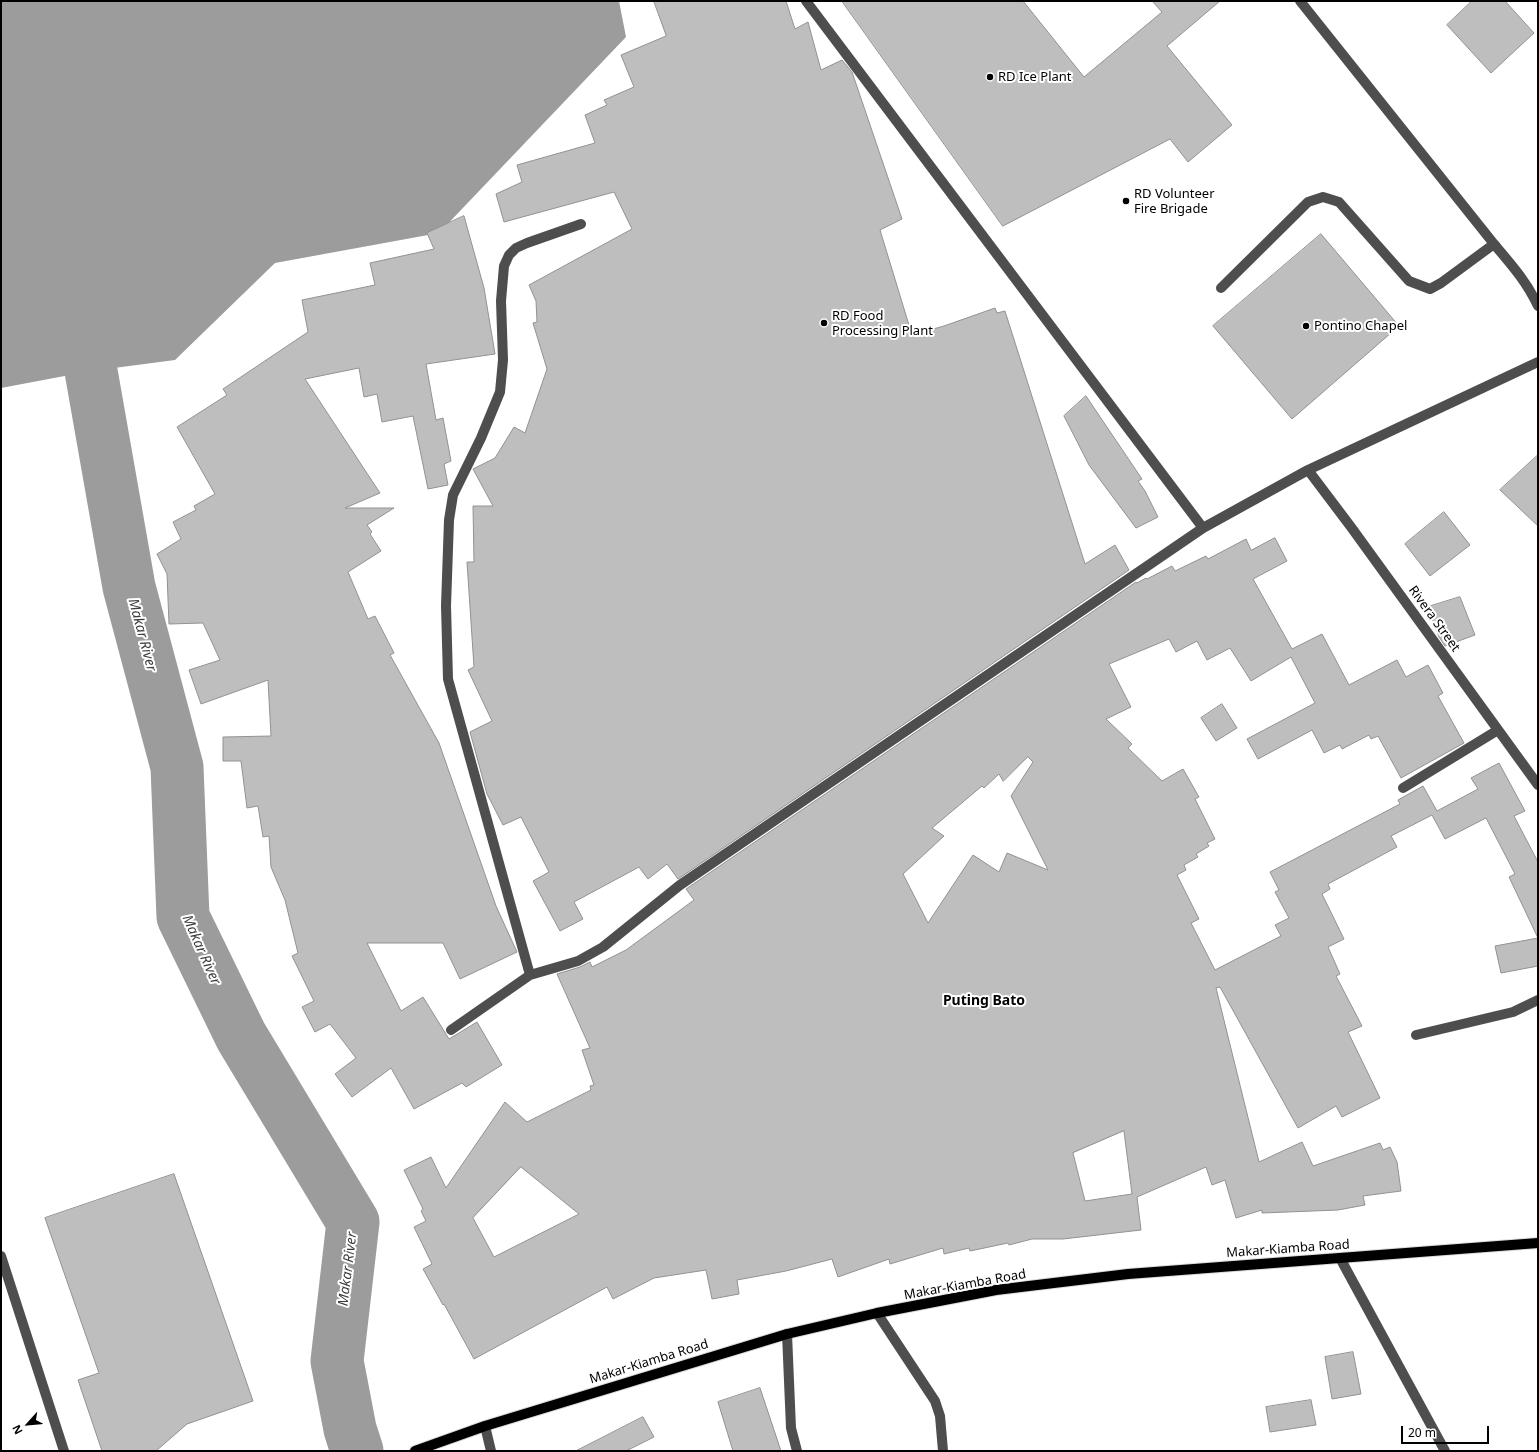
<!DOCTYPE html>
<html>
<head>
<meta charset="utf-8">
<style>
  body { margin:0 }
  #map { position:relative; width:1539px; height:1452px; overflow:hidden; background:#fff; font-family:"Noto Sans",sans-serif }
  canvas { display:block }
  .frame { position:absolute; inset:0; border:2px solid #000; pointer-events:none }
  .north { position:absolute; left:8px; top:1404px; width:40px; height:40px; -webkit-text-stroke:3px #fff; paint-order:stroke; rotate:243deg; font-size:11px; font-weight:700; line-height:16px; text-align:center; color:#000 }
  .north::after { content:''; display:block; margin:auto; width:14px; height:18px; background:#000; clip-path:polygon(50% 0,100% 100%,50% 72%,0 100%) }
  .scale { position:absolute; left:1401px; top:1426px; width:88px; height:18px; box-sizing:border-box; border:2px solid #000; border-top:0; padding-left:5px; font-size:12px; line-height:14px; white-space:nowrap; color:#000; -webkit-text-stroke:3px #fff; paint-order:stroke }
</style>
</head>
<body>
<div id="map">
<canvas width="1539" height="1452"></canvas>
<div class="frame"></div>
<div class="north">N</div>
<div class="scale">20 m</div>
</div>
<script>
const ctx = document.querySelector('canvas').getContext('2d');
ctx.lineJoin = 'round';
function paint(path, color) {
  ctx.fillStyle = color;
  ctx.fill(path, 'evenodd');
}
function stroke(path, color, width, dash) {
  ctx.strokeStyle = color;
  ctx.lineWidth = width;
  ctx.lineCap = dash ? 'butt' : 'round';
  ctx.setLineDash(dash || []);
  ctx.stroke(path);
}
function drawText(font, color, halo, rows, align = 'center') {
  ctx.font = font + ' "Noto Sans",sans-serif';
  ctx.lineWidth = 4;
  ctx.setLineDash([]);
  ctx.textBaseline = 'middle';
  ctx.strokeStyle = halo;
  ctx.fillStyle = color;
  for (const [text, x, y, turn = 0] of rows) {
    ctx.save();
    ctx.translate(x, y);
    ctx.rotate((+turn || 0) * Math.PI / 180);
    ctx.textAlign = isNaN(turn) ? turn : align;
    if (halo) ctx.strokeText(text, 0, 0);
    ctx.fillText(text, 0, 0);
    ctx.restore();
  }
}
const water = new Path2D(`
  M1,1H619L626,37L439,233L275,263L175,360L91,371L1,388Z`);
const river = new Path2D(`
  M91,371L129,587L177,767L183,917L241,1036L353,1222L337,1361L350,1429L357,1451`);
const building = new Path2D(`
  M654,1H786L795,29L808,22L821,70L842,60L852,72L902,219L880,230L912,335L944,326L995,308L997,313L1005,311L1085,564L1115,545L1129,570L678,879L667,864L648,879L639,867L574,902L583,919L560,931L533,881L549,872L521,817L503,825L487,794L470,732L492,721L468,670L474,667L467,562H474L473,506H493L473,469L495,458L514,427L525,433L547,369L533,323L537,322L536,301L529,285L632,229L614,192L504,222L496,194L522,182L517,165L595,143L585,115L607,105L604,100L634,87L621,55L666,36Z
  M842,1H1023L1084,77L1162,12L1152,1H1220L1167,46L1232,125L1188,162L1170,139L1003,226Z
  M1472,1H1505L1534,33L1491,73L1447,25Z
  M464,216L484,288L495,354L426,364L436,420L443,418L451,461L444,464L448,485L428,489L413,416L382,422L377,394L364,397L359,368L305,379L380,493L345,508H394L367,525L372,532L370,534L381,551L348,572L368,619L375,616L394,653L390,655L439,743L496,906L517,952L460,979L443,943H367L401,1011L423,997L449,1039L477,1022L502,1065L466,1087L462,1083L414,1109L391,1068L352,1097L335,1074L356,1058L330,1024L315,1032L302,1007L314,1001L292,956L298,953L285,900L271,867L269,836L263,837L258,806L247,808L241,761H223V737L271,736L268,680L201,704L189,670L220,660L203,623L169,624L167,574L157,554L181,539L173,522L196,510L194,506L215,494L177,427L227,395L223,389L308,332L302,300L375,285L370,263L434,249L427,233Z
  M1321,234L1399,326L1292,419L1213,326Z
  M1086,396L1142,479L1138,481L1145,491L1158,517L1136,528L1089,465L1064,416Z
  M1538,455V526L1500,490Z
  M1444,512L1470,545L1430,576L1405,544Z
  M1275,538L1287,561L1253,579L1292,649L1322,634L1349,685L1397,660L1406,677L1428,665L1443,693L1438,696L1464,743L1401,778L1378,736L1371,739L1369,735L1342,749L1340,745L1324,753L1312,730L1258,759L1247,739L1315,703L1291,657L1251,681L1230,648L1207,660L1197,641L1176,652L1169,639L1109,664L1131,707L1106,719L1132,744L1128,748L1162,781L1183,769L1199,797L1195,799L1215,839L1207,843L1209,846L1196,854L1198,857L1184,865L1186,870L1177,875L1199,919L1191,923L1215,970L1281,936L1275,925L1289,918L1275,892L1279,890L1270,872L1400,804L1398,800L1423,786L1437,811L1478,789L1471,778L1499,763L1525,811L1514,816L1538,862V966L1501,973L1495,946L1538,938L1509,877L1515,874L1486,818L1445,839L1432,815L1391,836L1397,847L1328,884L1330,889L1322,894L1344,939L1328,947L1340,974L1336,976L1362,1026L1348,1032L1380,1098L1342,1117L1336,1106L1298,1128L1220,987L1216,988L1259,1162L1302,1142L1313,1166L1380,1143L1383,1150L1390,1147L1397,1162L1401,1191L1363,1196L1365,1205L1338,1210L1262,1213V1210L1236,1218L1225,1180L1212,1185L1206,1167L1137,1197L1141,1230L1063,1239H1032L1009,1245L1008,1243L970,1251L969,1248L944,1254L943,1248L890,1264L889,1259L838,1277L832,1259L786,1271L737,1280L739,1294L712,1299L706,1270L654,1278L613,1299L607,1287L474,1359L444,1304L443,1305L423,1269L432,1264L414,1227L426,1221L421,1211L423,1209L404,1170L431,1157L446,1188L505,1102L527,1122L591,1090L590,1086L594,1085L582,1050L590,1048L557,974L580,967L590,962L592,967L626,950L694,900L686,889L1136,582L1137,583L1146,578L1147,579L1172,566L1175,571L1206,556L1208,559L1246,539L1251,550ZM1028,757L1033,762L1011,796L1048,870L1007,853L999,872L973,855L928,923L903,874L944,836L932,828L982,786L984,788L999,774L1003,781ZM1124,1131L1132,1194L1085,1201L1073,1153ZM521,1167L579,1214L494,1257L473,1218Z
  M1460,597L1475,635L1445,646L1439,637L1428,607Z
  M1222,704L1237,728L1216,741L1201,718Z
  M174,1174L253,1401L187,1424L156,1451H102L78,1380L99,1373L45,1218Z
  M1353,1352L1361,1394L1332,1399L1325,1357Z
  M760,1388L781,1451H733L718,1402Z
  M1311,1400L1316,1425L1270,1432L1266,1407Z
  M643,1417L654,1437L626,1451H576Z`);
const minor = new Path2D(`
  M806,1L1203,528
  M1300,1L1494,244C1511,264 1527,282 1538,306
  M1221,288L1308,202L1323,197L1339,202L1409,281L1430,289L1441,283L1494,244
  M1308,470L1351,527L1538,785
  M1403,788L1498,730
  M530,975L448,679L446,606L449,520L453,495L481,438L500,392L503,360L501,301L504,266L509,255L516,248L527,243L581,224
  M451,1030L530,975L578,961L603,947L680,885L1203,528L1308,470L1538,362
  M1416,1035L1513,1012L1538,1000
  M1,1256L64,1451
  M1340,1258L1445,1451
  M877,1313L935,1401L940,1416L943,1451
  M787,1334L791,1428L797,1451
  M485,1426L491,1451`);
const major = new Path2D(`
  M415,1451L485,1426L787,1334L877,1313L996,1290L1128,1274L1538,1243`);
const markers = [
  [990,77,4,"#000"],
  [1126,201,4,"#000"],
  [824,323,4,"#000"],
  [1306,326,4,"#000"]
];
const poiNames = [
  ["RD Ice Plant",998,77],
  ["RD Volunteer",1134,194],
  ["Fire Brigade",1134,209],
  ["RD Food",832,316],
  ["Processing Plant",832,331],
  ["Pontino Chapel",1314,326]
];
const streetNames = [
  ["Rivera Street",1434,619,54],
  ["Makar-Kiamba Road",1288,1249,-4],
  ["Makar-Kiamba Road",965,1285,-10],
  ["Makar-Kiamba Road",649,1362,-17]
];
const waterNames = [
  ["Makar River",142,635,75],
  ["Makar River",201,950,66],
  ["Makar River",348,1269,-83]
];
const neighbourhoodNames = [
  ["Puting Bato",984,1001]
];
paint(water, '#9c9c9c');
stroke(river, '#9c9c9c', 53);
paint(building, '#bebebe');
stroke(building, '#929292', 1);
stroke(major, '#dbdbdb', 12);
stroke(minor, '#4e4e4e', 10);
stroke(major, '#000', 10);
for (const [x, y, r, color] of markers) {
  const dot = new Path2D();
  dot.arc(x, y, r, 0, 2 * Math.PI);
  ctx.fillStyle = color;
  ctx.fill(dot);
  stroke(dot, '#fff', 1.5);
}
drawText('13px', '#000', '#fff', poiNames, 'left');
drawText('13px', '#000', '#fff', streetNames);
drawText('italic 14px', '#3d3d3d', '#fff', waterNames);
drawText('bold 14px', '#000', '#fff', neighbourhoodNames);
</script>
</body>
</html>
